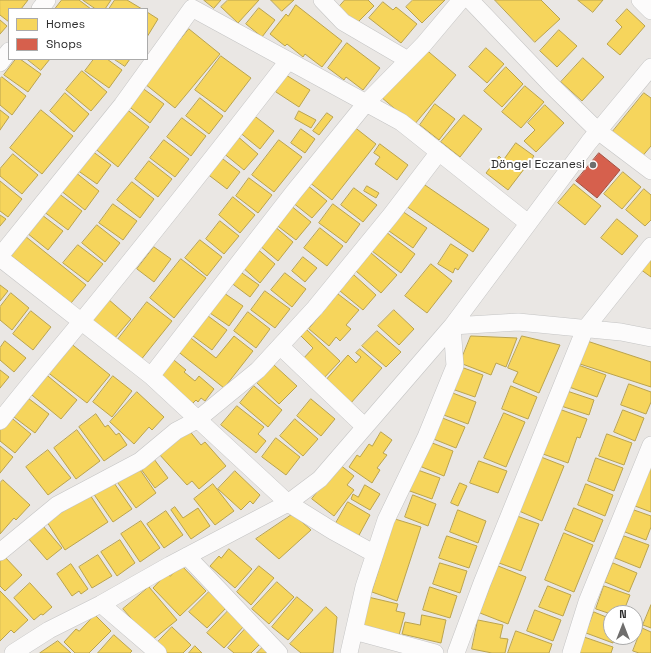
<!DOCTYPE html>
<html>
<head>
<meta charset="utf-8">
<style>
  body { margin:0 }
  #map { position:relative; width:651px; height:653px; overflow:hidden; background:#eae7e4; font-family:"Space Grotesk",sans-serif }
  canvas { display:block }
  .legend { position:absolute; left:8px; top:8px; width:140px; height:52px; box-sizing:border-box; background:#fff; border:1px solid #ababab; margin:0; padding:5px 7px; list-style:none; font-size:12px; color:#2d2d2d }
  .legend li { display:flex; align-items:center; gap:8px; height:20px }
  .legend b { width:20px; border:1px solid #ababab }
  .north { position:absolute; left:603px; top:605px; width:40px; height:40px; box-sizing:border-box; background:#fff; border:1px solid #ababab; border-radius:50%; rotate:0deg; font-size:11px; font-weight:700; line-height:16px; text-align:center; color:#2d2d2d }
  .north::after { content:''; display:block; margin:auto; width:14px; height:18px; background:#6f6e6d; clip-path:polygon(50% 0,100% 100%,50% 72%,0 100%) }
</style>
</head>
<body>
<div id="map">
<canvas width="651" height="653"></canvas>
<ul class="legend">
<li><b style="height:11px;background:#f6d55c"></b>Homes</li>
<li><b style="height:11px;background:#d6604d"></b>Shops</li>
</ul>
<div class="north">N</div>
</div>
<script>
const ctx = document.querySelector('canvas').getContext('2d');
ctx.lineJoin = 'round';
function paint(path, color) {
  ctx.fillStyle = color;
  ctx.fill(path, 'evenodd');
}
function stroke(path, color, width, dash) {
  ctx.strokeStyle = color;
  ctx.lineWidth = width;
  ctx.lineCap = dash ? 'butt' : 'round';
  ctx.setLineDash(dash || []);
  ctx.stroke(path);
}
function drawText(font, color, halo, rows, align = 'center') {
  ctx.font = font + ' "Space Grotesk",sans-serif';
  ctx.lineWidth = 4;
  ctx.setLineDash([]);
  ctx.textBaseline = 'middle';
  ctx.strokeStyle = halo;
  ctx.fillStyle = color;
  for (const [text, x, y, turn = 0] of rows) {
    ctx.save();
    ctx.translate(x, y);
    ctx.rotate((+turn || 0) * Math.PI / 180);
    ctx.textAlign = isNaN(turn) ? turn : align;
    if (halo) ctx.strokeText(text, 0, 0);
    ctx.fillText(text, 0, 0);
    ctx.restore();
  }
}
const homes = new Path2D(`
  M0,0H28L21,9H9V22L0,15Z
  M62,0H79L91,9H55Z
  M83,0H111L105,9H96Z
  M115,0H127L142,9H109Z
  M204,0H221L214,8Z
  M228,0H259L238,23L221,7Z
  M271,0H294L282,11Z
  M345,0H368L374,6L356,24L339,7Z
  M413,0H445L422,23L406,7Z
  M495,0H541L560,19L535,42Z
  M578,0H603L593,12Z
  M383,2L393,10L396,7L417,24L401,43L369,18Z
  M296,5L342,41L322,67L305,54L303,57L287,44L285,46L270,34L286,14L288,16Z
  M259,8L275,20L262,37L246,24Z
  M627,9L645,26L620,55L607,44L622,27L616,21Z
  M147,12L158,19L147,37Z
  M0,20L7,26L0,34Z
  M189,29L220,54L175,108L145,84Z
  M559,30L577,46L557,67L540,51Z
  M347,43L380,68L363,90L346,77L344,80L328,68Z
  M423,47L456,75L414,125L381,97Z
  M486,48L504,64L487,83L469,67Z
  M221,56L251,78L225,112L195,90Z
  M583,58L604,77L582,101L561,82Z
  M16,59H20L41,74L28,92L4,75Z
  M27,59H50L41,70Z
  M94,59H107L122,70L109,88L85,71Z
  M114,59H130L125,66Z
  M506,67L523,84L502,107L484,91Z
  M82,71L107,92L91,111L66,90Z
  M286,75L310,90L299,107L276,92Z
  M2,77L26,96L12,115L0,105V79Z
  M525,86L544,102L521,128L502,112Z
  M141,87L164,104L150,123L127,105Z
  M65,93L89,114L74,132L50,111Z
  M644,93L651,98V146L640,159L610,135Z
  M200,98L223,116L209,134L186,116Z
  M435,104L455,119L439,140L420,125Z
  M545,105L564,123L536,152L524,141L535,130L528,123Z
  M125,108L149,127L118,167L93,147Z
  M0,110L9,117L0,130Z
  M41,110L73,136L42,174L10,148Z
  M299,111L316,120L311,128L295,119Z
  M327,113L333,117L319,135L313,131Z
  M252,114L274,131L260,149L238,131Z
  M464,115L482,129L460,157L441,142Z
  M182,118L206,136L191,156L167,137Z
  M353,126L376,144L332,200L309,182Z
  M301,129L315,139L305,153L291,143Z
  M236,135L258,154L244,170L222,152Z
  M164,140L189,159L175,177L150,158Z
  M279,140L302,157L274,192L252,175Z
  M516,143L534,156L508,190L486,173L499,156L503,160Z
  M380,144L408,165L397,180L375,164L380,157L374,153Z
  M92,151L111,165L97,184L77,170Z
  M13,154L38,175L22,194L0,176V169Z
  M219,156L240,172L227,189L206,173Z
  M149,161L172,179L158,197L135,179Z
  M75,172L99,191L85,210L60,190Z
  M623,172L641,187L622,209L604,194Z
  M249,178L272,195L258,213L236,196Z
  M0,181L22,199L8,217L0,211Z
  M132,182L154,199L140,218L117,200Z
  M422,183L489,229L473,252L406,206Z
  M574,184L601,206L585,225L558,203Z
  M307,185L327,201L312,218L292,202Z
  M367,186L379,193L376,198L364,191Z
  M354,188L377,205L363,222L341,205Z
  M644,189L651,195V220L645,226L626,210Z
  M58,193L82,211L68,230L43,211Z
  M233,197L255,215L240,233L219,215Z
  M113,204L137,221L123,240L99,223Z
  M333,204L360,224L346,243L319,223Z
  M290,205L311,222L296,240L275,224Z
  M402,211L427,228L413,248L389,231Z
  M0,215L6,219L0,226Z
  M42,215L63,231L48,250L27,233Z
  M617,219L638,236L622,255L601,238Z
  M220,221L239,236L224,254L206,239Z
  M97,225L120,243L105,262L82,243Z
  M274,226L293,242L278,261L259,245Z
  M320,228L343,246L327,266L304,248Z
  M386,232L415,254L401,273L372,251Z
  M25,236L86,285L71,303L10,255Z
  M200,240L222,257L207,276L185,258Z
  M451,244L468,255L458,270L455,268L453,273L438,264Z
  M78,245L103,264L88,282L63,263Z
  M154,247L171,259L154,282L137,269Z
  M256,248L275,264L260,283L241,266Z
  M371,253L397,275L381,293L356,271Z
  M651,255V277L640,269Z
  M303,257L317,268L305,282L292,271Z
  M181,259L206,278L174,318L150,298Z
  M431,264L452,281L427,313L405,296Z
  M239,271L259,285L250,297L230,282Z
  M285,273L306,289L292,307L271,290Z
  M354,275L376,295L363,310L340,291Z
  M0,285L8,291L0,301Z
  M221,291L243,306L229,326L207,311Z
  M265,291L290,309L275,328L251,310Z
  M11,293L29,308L12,330L0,320V307Z
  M338,294L359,310L346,325L351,329L340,341L336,337L329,346L309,329Z
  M108,299L131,319L114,339L90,320Z
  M147,302L172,321L140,361L116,342Z
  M394,310L414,329L399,345L378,326Z
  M31,311L51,327L33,350L13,334Z
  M248,312L270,329L256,348L234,331Z
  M204,313L227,330L212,350L189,333Z
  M306,329L340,361L322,380L302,360L313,348L300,335Z
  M377,331L401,352L386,367L362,346Z
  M187,335L216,358L234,336L253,351L224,388L176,350Z
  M471,336L517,338L506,367L496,363L491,375L460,363Z
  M522,336L560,345L539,393L513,382L518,372L508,368Z
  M5,341L26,358L14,372L0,360V348Z
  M587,341L651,362V387L580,364Z
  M69,342L110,375L87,403L46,371Z
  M360,349L382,368L350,404L324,382L348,355L356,363L361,357L356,353Z
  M169,356L186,370L184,372L195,381L199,376L214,389L205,401L201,398L198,402L196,400L192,404L154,373Z
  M274,365L297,386L279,404L257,383Z
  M578,365L606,375L597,397L569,387Z
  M461,367L483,375L475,397L452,389Z
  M0,370L9,377L0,388Z
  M43,372L77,400L61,419L27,391Z
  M113,376L132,391L112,417L93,402Z
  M629,384L651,392V402L646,414L621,405Z
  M254,386L282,410L268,427L240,403Z
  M511,386L537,397L528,419L502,409Z
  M567,391L594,400L589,415L561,406Z
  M137,392L164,417L152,430L149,427L134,444L110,422Z
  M450,392L476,402L468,424L441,414Z
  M24,395L49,414L35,433L10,414Z
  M311,399L335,419L321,436L297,416Z
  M237,406L264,427L258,434L266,441L256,453L221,425Z
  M559,409L587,419L580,438L577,437L568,463L543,454Z
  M623,410L644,418L635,441L614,432Z
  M504,413L525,422L506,467L484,458Z
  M96,414L105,427L108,425L116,435L119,433L127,445L104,461L79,427Z
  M8,415L31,434L15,453L0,441V424Z
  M440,417L465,427L456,448L431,438Z
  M295,419L318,439L303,456L280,436Z
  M188,429L201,445L205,442L226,466L199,489L192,481L187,485L159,454Z
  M77,430L100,461L76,479L54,448Z
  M381,432L392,440L383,453L387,455L377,468L380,470L372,483L349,467L357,455L360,457L369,444L372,446Z
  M607,434L632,443L624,465L599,456Z
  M276,438L300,457L286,475L262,457Z
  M427,441L453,451L444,476L417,465Z
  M0,446L13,457L0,473Z
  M48,450L71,478L48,495L26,467Z
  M151,455L168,478L155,488L138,465Z
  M541,457L564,466L542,521L519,511Z
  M596,458L623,468L614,491L588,481Z
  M479,461L507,471L498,493L470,483Z
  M651,463V512L635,506Z
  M136,464L156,493L136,508L115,479Z
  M339,464L354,476L347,485L354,490L334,516L312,499Z
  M415,469L440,478L432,499L407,490Z
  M235,471L260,495L253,504L250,501L241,510L218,489Z
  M3,480L30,505L16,520L14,518L0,534V483Z
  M112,480L132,509L113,522L93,493Z
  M460,483L467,486L458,506L451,503Z
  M213,484L234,511L215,525L194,499Z
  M586,484L613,495L605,516L578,505Z
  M365,485L380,494L370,510L351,499L353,494L358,497Z
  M90,495L108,522L65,550L47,522Z
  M413,495L436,504L428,526L405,517Z
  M348,502L370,515L358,537L348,530L336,523Z
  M175,507L183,518L198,508L210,526L191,539L171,510Z
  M574,508L603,520L594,542L565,530Z
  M458,510L486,521L478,543L450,532Z
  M634,510L651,516V527L646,540L625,532Z
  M166,511L183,535L164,548L147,524Z
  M293,514L311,530L279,559L256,539Z
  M517,516L539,524L521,571L499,563Z
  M395,519L421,527L397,601L372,592Z
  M141,521L160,548L140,562L121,534Z
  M43,526L62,548L47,560L28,538Z
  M564,533L593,545L574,592L545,580Z
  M447,536L477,546L469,568L439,558Z
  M624,536L649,545L640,568L615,558Z
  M120,540L135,563L117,576L101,552Z
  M229,549L252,569L235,588L210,566L219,556L221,558Z
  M98,555L112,576L92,588L79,567Z
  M4,556L22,575L5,591L0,586V560Z
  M440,563L467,571L460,593L433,584Z
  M613,563L637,573L629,592L605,582Z
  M71,564L88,589L81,594L79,591L72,596L57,574Z
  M181,565L206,591L180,616L153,588L167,573L170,576Z
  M259,566L274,578L251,605L237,592Z
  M498,566L526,577L508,624L480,613Z
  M277,582L294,597L269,624L252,609Z
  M30,583L52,607L43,615L41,614L34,620L14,598Z
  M548,586L571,595L563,616L539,607Z
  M604,586L630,595L623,613L611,614L596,609Z
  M149,587L177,620L151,641L123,609Z
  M430,587L457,596L450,618L423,610Z
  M0,591L28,620L14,633L11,630L0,641Z
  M209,592L226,608L207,628L189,612Z
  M297,597L313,610L288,640L272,627Z
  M368,597L398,604L396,611L405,613L399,635L361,625Z
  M651,605V628L643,625Z
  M326,607L337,617L333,653H301L290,644Z
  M535,610L561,620L553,641L527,631Z
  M228,611L244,626L224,648L207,633Z
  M594,612L611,619V637H615L613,643L586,633Z
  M95,615L111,631L89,653H75L64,642L76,629L79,631Z
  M422,615L446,620L441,643L402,634L405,622L420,625Z
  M478,620L503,625L500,638L508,639L505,653H492L472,649Z
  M172,627L191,645L183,653H166L156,644Z
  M246,628L262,642L251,653H234L228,648Z
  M642,628L651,632V653H639L633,651Z
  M516,631L552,644L549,653H508Z
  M114,635L132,651L130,653H98Z
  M584,637L613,647L611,653H578Z
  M58,641L71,653H40Z
  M195,646L202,653H189Z
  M263,647L269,653H257Z`);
const shops = new Path2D(`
  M599,153L620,170L597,198L576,181Z`);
const minor = new Path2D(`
  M322,0L343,22L408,60
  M470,0L551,85L598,131L651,171
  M640,0L651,11
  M40,9L47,0
  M0,63L9,51
  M0,256L122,105L192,8L401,122L528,223
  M0,258L151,376L288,503L333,531L375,554
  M280,346L365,427
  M151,376L293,193L366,103L424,44L461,0
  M0,421C36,375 75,330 111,285C171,211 230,136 288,61
  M0,552L57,505L140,461L176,431L197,420L258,370L315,308L391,215L439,152
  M187,556L279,653
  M101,604L158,653
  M354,631L435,653
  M13,653L49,630L101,604L170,565L288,503L320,479L452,326L589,142L651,67
  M349,653L364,587L386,520L426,437L455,366L452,326L518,322L621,332L651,338
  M456,653L482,583L585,329L651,246
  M571,653L587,602L651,445`);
const markers = [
  [593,165,4,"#6f6e6d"]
];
const poiNames = [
  ["Döngel Eczanesi",585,165]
];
paint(homes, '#f6d55c');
stroke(homes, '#baa34e', 1);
paint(shops, '#d6604d');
stroke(shops, '#a35143', 1);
stroke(minor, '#c4c4c4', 18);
stroke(minor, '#fcfbfb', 17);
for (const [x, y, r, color] of markers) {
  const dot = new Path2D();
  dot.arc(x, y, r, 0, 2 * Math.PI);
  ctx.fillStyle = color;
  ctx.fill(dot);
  stroke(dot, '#fff', 1.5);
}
drawText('12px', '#2d2d2d', '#fff', poiNames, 'right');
</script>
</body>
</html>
